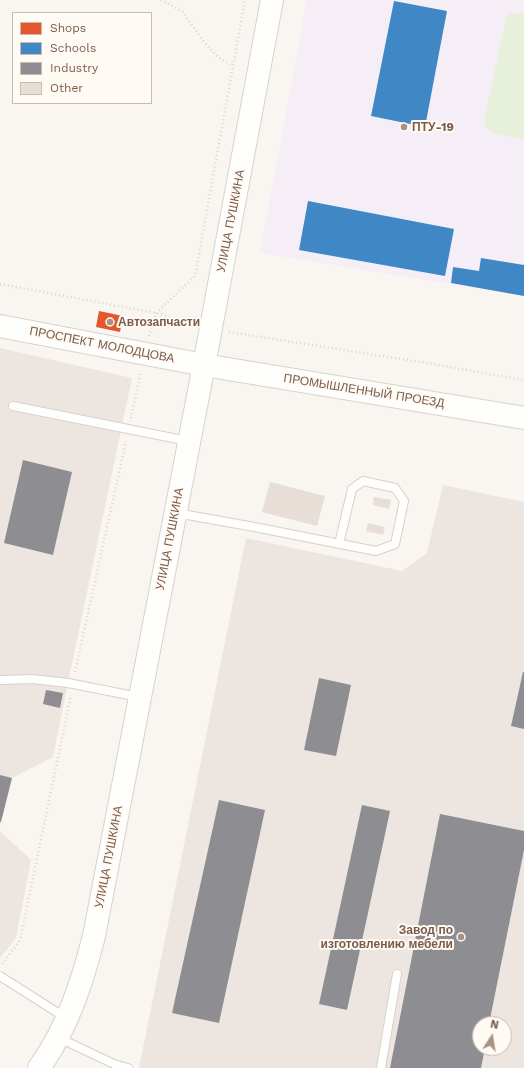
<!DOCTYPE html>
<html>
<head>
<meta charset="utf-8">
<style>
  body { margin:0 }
  #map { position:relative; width:524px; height:1068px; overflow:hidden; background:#f9f5f0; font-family:"Work Sans",sans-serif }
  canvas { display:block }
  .legend { position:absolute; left:12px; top:12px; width:140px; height:92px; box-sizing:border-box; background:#fffaf3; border:1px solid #cabbb1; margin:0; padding:5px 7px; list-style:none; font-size:12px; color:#7a5c4d }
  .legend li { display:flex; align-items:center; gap:8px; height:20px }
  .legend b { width:20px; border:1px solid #cabbb1 }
  .north { position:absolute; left:472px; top:1016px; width:40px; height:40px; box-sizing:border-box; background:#fffaf3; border:1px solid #cabbb1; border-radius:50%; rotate:12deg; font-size:11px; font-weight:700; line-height:16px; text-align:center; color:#7a5c4d }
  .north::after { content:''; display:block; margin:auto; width:14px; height:18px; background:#a69286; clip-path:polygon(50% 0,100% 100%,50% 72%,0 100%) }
</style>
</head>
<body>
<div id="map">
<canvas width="524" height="1068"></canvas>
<ul class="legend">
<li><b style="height:11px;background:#e4572e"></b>Shops</li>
<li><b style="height:11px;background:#3f88c5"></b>Schools</li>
<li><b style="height:11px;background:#8d8d92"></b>Industry</li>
<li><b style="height:11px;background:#e6ded7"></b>Other</li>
</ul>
<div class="north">N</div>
</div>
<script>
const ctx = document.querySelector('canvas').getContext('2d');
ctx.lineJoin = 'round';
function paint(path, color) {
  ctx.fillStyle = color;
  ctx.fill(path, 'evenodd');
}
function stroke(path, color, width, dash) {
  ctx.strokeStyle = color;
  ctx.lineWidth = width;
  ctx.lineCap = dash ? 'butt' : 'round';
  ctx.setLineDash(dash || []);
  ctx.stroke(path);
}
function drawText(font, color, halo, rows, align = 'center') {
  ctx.font = font + ' "Work Sans",sans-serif';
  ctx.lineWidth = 4;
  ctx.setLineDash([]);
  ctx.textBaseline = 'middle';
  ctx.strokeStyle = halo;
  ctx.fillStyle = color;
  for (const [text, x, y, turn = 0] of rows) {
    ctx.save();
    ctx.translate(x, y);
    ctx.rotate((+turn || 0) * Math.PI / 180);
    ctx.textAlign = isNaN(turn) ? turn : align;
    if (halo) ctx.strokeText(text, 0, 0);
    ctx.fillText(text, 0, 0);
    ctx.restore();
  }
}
const industrial = new Path2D(`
  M0,348L132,378L68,683L53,757L12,778L0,825Z
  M443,485L524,502V1068H139L246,538L402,571L427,553ZM480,1024H504V1048H480Z
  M0,831L31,860L16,938L0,958Z`);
const education = new Path2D(`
  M307,0H524V296L260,253Z`);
const green = new Path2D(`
  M518,13L524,14V139C514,138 492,135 486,127C485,125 485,122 484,120L506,18L510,14Z`);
const shops = new Path2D(`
  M99,311L123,316L120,332L96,327Z`);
const schools = new Path2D(`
  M394,1L447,11L425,127L371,116Z
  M308,201L454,229L445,276L299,250Z
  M481,258L524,265V296L451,283L453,267L479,271Z`);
const industry = new Path2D(`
  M23,460L72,472L53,555L4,543Z
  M523,672H524V729L511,726Z
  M319,678L351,685L336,756L304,750Z
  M46,690L63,693L60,708L43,704Z
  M0,775L12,778L1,822H0Z
  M219,800L265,810L219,1023L172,1013Z
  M362,805L390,811L347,1010L319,1004Z
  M440,814L524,831V850L489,1024H480V1048H485L481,1068H390Z`);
const building = new Path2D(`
  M270,482L325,496L317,526L262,512Z
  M374,497L391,500L389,509L373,505Z
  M368,523L385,527L383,535L366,531Z`);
const path = new Path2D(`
  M161,0L182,11L204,42L218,57L233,66
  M0,284L156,313L193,324
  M229,332L427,363L524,380
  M149,336L156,313L195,276L245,0
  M131,418L141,372
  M75,672L126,441
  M2,964L20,940L71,695`);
const lane = new Path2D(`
  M13,406L188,441
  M176,513L249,526L376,551L395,544L404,501L395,488L363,481L352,489L339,544
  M0,680L32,679L68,683L139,697
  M0,976L66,1018
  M59,1038L114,1064L128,1068
  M381,1068L397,974`);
const secondary = new Path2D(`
  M0,326L204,365L524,418
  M39,1068C67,1029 82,983 94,936L204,365L272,0`);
const markers = [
  [404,127,4,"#a69286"],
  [110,322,4,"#a69286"],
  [461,937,4,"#a69286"]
];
const poiNames = [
  ["ПТУ-19",412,127],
  ["Автозапчасти",118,322],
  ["Завод по",453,930,"right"],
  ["изготовлению мебели",453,944,"right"]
];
const streetNames = [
  ["УЛИЦА ПУШКИНА",231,221,-79],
  ["ПРОСПЕКТ МОЛОДЦОВА",102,345,11],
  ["ПРОМЫШЛЕННЫЙ ПРОЕЗД",364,391,9],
  ["УЛИЦА ПУШКИНА",170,539,-79],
  ["УЛИЦА ПУШКИНА",109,857,-79]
];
paint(industrial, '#ede5e0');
paint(education, '#f6eef6');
paint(green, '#e7f0db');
paint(shops, '#e4572e');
paint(schools, '#3f88c5');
paint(industry, '#8d8d92');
paint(building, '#e6ded7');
stroke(lane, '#d7d1cb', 10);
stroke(secondary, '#d9d2cb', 24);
stroke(path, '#dcd5d0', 2.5, [1, 3]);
stroke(lane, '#fefefd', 8);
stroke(secondary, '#fefefd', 22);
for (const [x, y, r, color] of markers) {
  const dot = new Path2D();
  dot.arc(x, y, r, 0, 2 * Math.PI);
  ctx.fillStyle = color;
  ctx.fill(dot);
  stroke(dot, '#fffaf3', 1.5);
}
drawText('bold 12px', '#7a5c4d', '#fffaf3', poiNames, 'left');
drawText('12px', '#7a5c4d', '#fffaf3', streetNames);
</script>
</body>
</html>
